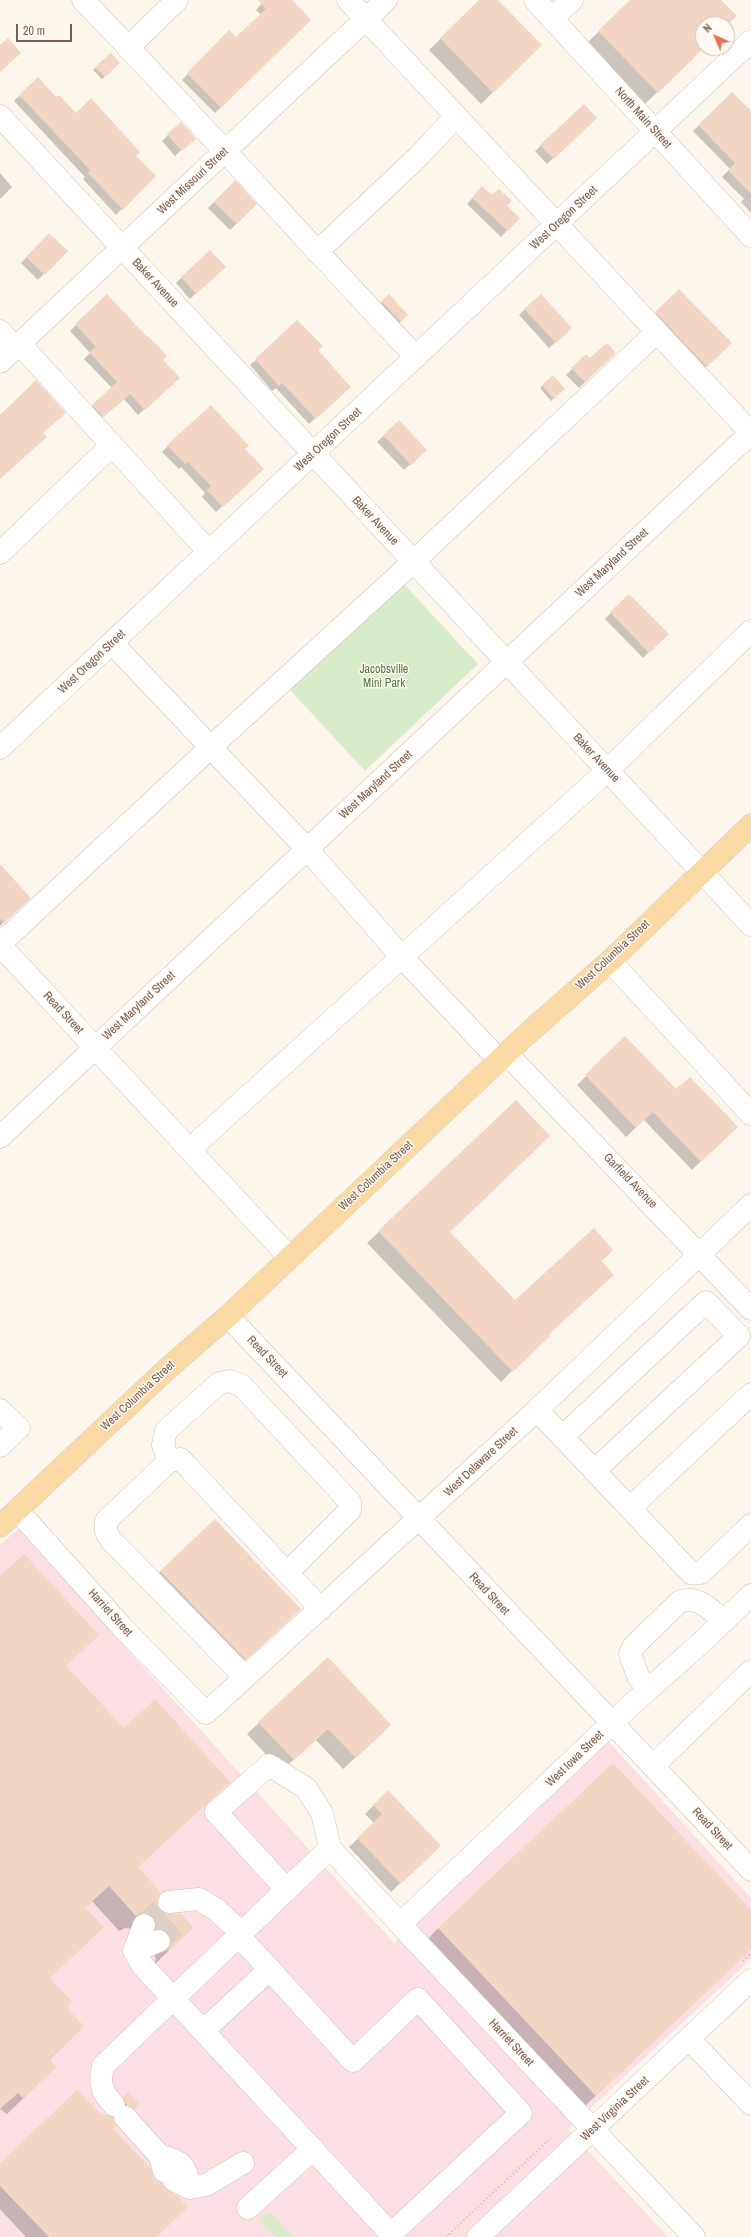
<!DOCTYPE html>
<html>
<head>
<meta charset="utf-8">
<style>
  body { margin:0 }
  #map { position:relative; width:751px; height:2237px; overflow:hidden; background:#fdf6ec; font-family:"Archivo Narrow",sans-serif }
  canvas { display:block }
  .north { position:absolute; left:695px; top:16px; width:40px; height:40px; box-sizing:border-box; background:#fffaf3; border:1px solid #cabbb1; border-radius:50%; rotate:316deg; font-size:11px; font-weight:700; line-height:16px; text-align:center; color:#7a5c4d }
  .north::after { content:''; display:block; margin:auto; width:14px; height:18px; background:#e76f51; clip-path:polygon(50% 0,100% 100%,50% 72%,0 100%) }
  .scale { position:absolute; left:16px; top:24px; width:56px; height:18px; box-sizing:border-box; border:2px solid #7a5c4d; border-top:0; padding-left:5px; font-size:12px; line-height:14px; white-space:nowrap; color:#7a5c4d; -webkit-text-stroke:3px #fffaf3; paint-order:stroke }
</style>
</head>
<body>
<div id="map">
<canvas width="751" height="2237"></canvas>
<div class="north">N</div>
<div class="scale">20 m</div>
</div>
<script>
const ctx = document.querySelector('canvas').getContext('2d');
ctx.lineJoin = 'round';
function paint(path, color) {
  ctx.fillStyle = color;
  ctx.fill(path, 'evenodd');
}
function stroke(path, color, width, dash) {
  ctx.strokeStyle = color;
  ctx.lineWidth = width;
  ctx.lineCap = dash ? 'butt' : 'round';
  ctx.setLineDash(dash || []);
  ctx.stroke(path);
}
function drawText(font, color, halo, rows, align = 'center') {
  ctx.font = font + ' "Archivo Narrow",sans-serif';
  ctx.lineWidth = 3;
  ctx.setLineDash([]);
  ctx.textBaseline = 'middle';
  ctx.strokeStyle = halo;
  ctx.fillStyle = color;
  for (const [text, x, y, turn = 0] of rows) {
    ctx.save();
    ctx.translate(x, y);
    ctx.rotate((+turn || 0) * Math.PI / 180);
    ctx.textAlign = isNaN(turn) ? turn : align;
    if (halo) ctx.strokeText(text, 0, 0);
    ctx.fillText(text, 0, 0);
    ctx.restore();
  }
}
const medical = new Path2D(`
  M18,1529L394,1943L608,1741L751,1898V1959L568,2129L668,2237H0V1545Z`);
const green = new Path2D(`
  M403,583L478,664L365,771L290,690Z
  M267,2213H271L293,2237H276L259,2220Z`);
const shadow = new Path2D(`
  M265,0H290L310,20L215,113L182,80L229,31L236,39L261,15L256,10Z
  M480,0H497L529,57L481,104L429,50Z
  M631,0H720L703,24V48L645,104L587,43Z
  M110,54L119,63L102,79L93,70Z
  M732,93L751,123V213L741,202L744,199L722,177L730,169L693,131Z
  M20,95L56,99L135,156L155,176L116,215L83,179L85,177L14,101Z
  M584,105L596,118L547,164L535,151Z
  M180,123L188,144L175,156L162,141Z
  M0,173L12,187L0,199Z
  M235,182L256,204L230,230L208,208Z
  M477,193L518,219L501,237L467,204Z
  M49,235L66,251L38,280L21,263Z
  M218,273L190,299L176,283L182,277Z
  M679,290L730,343L697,375L647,322Z
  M107,295L162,360L173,383L138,415L124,399L97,422L87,411L112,388L84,359L90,353L70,331Z
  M388,296L407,315L394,328L376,308Z
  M525,309L565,334L549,348L519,315Z
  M317,350L343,393L309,424L276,388L272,391L250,365L256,360Z
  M615,353L579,388L566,375L586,356L590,360Z
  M553,376L564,389L551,401L540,388Z
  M399,421L426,450L404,470L377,442Z
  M168,446L244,449L263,469L216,512L202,497L205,493L181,467L179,469L162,452Z
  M629,595L667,634L643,658L605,619Z
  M0,866L24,904L0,926Z
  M625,1038L676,1091L736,1127L692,1170L644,1120L626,1137L577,1085Z
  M516,1102L449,1232L515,1301L601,1261L547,1335L501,1382L367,1243Z
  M161,1571L288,1621L233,1671L150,1583Z
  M0,1578L65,1667L137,1868L158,1910L192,1928L152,1967L156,1959L151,1947L133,1929L125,1928L119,1931L92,1901L84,1908L49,1978L65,2008L83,2026L49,2060L39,2083L7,2114L0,2109Z
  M328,1659L378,1737L343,1769L316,1740L281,1771L247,1734Z
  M374,1805L430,1855L391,1892L349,1847L374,1823L365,1814Z
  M751,1912V1949L584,2107L427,1940L438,1928Z
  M128,2094L138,2104L122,2120L115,2116L112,2109Z
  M112,2129L156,2237H26L0,2209V2165Z`);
const building = new Path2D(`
  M258,0H292L311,20L221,108L187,73L229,30L236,37L266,9Z
  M479,0H498L542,45L493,93L440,38Z
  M630,0H721L737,16L727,25L703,24L704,48L658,93L598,31Z
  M8,38L21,53L0,72V45Z
  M111,53L120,63L105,77L95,67Z
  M38,77L56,97L59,95L76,113L91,98L140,152L136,156L156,176L123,210L88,173L90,170L19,95Z
  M732,92L751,111V194L728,170L735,163L698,125Z
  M584,104L597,118L554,159L540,145Z
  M181,122L196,139L182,151L167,134Z
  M235,180L257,204L237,224L214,202Z
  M482,186L492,195L499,189L512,201L507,206L520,218L508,231L472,198Z
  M49,233L68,251L45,275L26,257Z
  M210,250L226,267L196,294L181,277Z
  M679,289L732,343L707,367L655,312Z
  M107,294L147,337L148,336L167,356L163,360L180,378L145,410L130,394L103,417L92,405L117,382L89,352L96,347L75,324Z
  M389,294L408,315L401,322L381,301Z
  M541,294L572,328L556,343L524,309Z
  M297,320L323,346L318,350L351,387L316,419L282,383L279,386L255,359Z
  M607,343L616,353L585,382L571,368L586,354L590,358Z
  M553,375L565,389L554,399L542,385Z
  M36,380L66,413L43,433L47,437L0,479V415Z
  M211,405L249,446L245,449L264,469L223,507L207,490L211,486L188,462L185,464L167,445Z
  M399,420L427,450L411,465L383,435Z
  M629,594L669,634L649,653L610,612Z
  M0,864L31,898L4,923L0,918Z
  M625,1036L676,1089L690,1077L738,1127L701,1162L653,1112L636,1128L585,1075Z
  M516,1100L550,1136L450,1232L515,1300L594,1228L613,1250L602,1261L614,1275L548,1335L550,1336L513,1372L378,1231Z
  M215,1519L301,1609L246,1660L160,1571Z
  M24,1554L99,1635L66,1666L124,1728L155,1699L230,1782L138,1867L161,1893L157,1903L159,1910L164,1914H180L193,1928L169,1951L167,1950L171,1942L167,1931L156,1929V1923L149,1914L142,1913L136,1916L109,1886L85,1908L104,1927L50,1978L72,2002L67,2008L84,2026L49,2059L57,2067L23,2098L18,2093L0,2109V1576Z
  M328,1657L391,1725L356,1758L328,1729L294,1760L258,1722Z
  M613,1763L751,1910V1950L596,2096L438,1928Z
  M388,1790L441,1846L401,1884L357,1838L382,1814L373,1805Z
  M77,2090L103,2116L105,2114L113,2117L116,2126L113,2129L150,2168L155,2180L162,2183L164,2187L177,2196L188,2207L157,2237H49L0,2186V2163Z
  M128,2092L139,2104L134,2109L126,2105L123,2097Z`);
const minorTunnel = new Path2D(`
  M144,1925L169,1902
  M159,1941L184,1918`);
const path = new Path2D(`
  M743,1961L751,1953
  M446,2237L551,2138`);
const minor = new Path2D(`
  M83,0C196,117 304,239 416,357
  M348,0L751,433
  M535,0L751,236
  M552,18L572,0
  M128,48L177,0
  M0,116L751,925
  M317,252L418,157L456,116
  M0,331L15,348
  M20,344L209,552
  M0,362L386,0
  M0,553L112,445
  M112,643L307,849L401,956L500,1061
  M0,748L751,41
  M0,944L211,747L413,562L657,332
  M0,945L289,1257
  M610,961L751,1114
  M507,1054L751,1309
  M0,1137L751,433
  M190,1149L608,770L751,631
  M228,1316L751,1870
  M0,1410L19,1428L0,1446
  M537,1410L691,1573H701L751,1525
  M562,1437L706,1302L739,1336L594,1471
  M169,1461L163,1445L166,1431L219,1383L230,1381L242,1386L350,1502V1510L287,1573
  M630,1508L751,1394
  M17,1510L123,1628L206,1713L537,1410L751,1205
  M245,1677L111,1540L106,1532V1521L169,1461L180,1459L186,1465L321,1609
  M648,1690L638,1676L630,1654L634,1646L679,1602C698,1594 710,1610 724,1621
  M653,1766L751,1671
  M287,1890L216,1812L269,1765L306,1788L322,1813L330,1848L411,1936L694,2237
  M169,1902L199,1899L217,1910L242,1934
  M400,1924L631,1705L703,1641L751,1595
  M144,1925L134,1951L143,1966L391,2234L521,2113L418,1999L353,2061L239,1936
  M134,1951L159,1941
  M203,2031L270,1969
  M689,2039L751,2104
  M114,2105C101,2091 99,2084 103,2066L330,1848
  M125,2117L160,2156L164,2171
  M160,2156C183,2160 186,2166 189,2188
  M174,2180L189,2188L206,2185L243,2163
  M248,2208L313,2149
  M478,2237L751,1980`);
const major = new Path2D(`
  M0,1526L167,1369L228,1316L526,1035L610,961L751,825`);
const streetNames = [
  ["North Main Street",643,118,48],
  ["West Missouri Street",193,181,-43],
  ["West Oregon Street",564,218,-43],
  ["Baker Avenue",155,283,47],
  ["West Oregon Street",328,440,-43],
  ["Baker Avenue",375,521,47],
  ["West Maryland Street",612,563,-43],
  ["West Oregon Street",92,662,-43],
  ["Baker Avenue",596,758,47],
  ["West Maryland Street",376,785,-43],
  ["West Columbia Street",613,955,-43],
  ["West Maryland Street",139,1006,-43],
  ["Read Street",63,1013,47],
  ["West Columbia Street",376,1176,-43],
  ["Garfield Avenue",630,1181,46],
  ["Read Street",267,1357,46],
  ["West Columbia Street",138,1396,-43],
  ["West Delaware Street",481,1462,-43],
  ["Read Street",489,1594,47],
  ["Harriet Street",110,1613,48],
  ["West Iowa Street",575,1759,-44],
  ["Read Street",712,1829,47],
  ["Harriet Street",511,2043,47],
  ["West Virginia Street",615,2109,-43]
];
const parkNames = [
  ["Jacobsville",384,670],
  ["Mini Park",384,684]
];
paint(medical, '#fbdfe3');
paint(green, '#d8ecc9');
paint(shadow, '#0003');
paint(building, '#f3d5c3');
stroke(minorTunnel, '#dcd0c4', 22, [22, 11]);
stroke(minor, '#d1beb0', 23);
stroke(major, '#dad1cd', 23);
stroke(path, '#d9b8a5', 2.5, [1, 3]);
stroke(minor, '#fff', 22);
stroke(major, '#fbd9a5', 22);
drawText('12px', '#7a5c4d', '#fffaf3', streetNames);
drawText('12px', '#537a41', '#fffaf3', parkNames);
</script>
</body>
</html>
